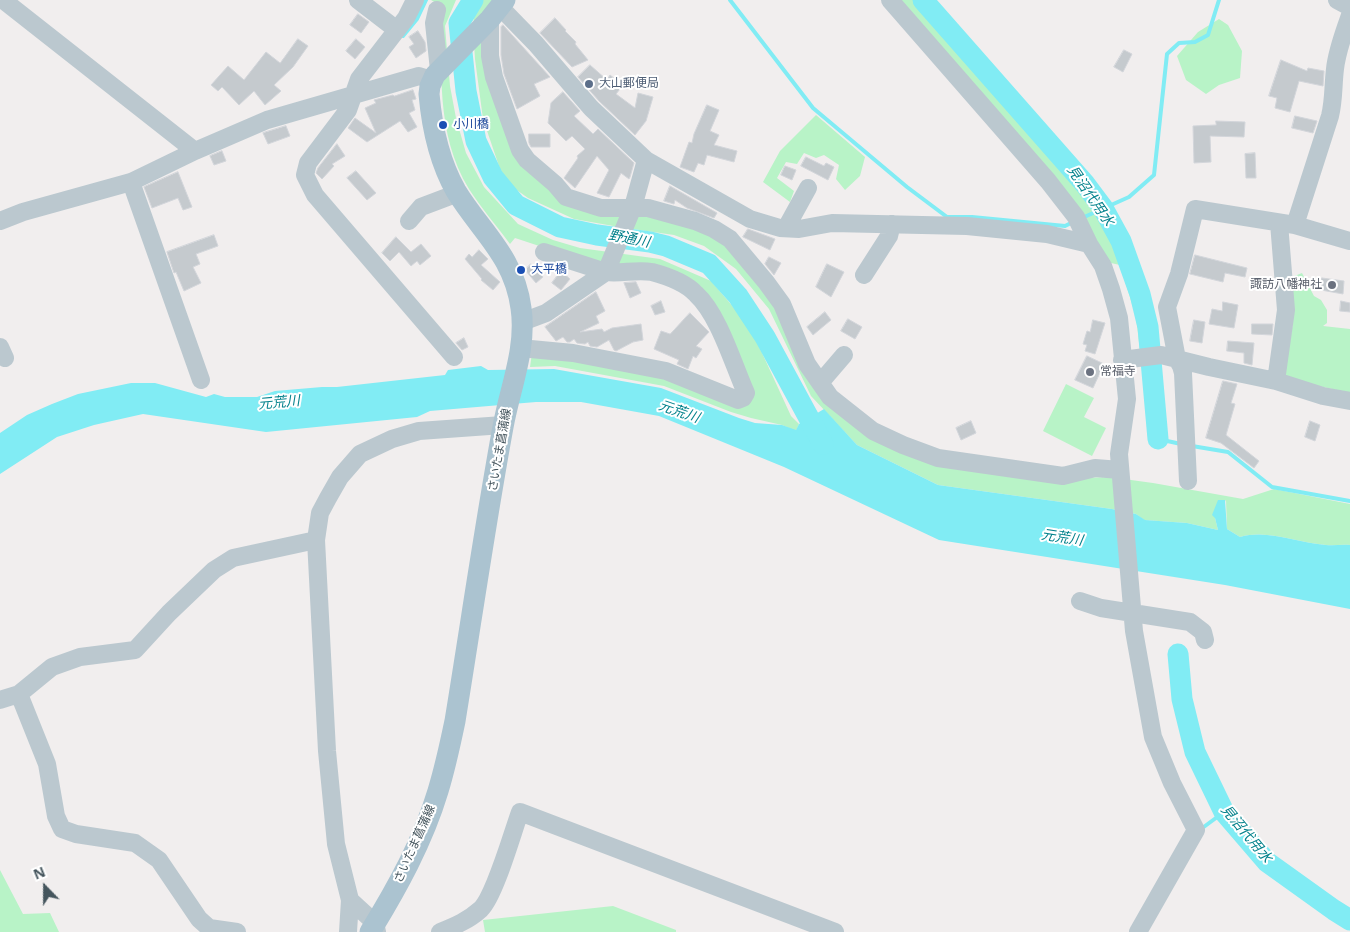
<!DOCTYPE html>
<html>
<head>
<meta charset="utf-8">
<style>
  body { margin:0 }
  #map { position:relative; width:1350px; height:932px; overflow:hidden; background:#f1eeee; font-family:"Noto Sans",sans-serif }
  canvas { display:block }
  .north { position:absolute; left:20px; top:862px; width:50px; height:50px; -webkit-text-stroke:4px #fff; paint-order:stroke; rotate:338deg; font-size:14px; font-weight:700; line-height:20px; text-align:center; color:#45555d }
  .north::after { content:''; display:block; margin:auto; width:18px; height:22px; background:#45555d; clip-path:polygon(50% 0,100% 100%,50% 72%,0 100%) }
</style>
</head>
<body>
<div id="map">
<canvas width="1350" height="932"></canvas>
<div class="north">N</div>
</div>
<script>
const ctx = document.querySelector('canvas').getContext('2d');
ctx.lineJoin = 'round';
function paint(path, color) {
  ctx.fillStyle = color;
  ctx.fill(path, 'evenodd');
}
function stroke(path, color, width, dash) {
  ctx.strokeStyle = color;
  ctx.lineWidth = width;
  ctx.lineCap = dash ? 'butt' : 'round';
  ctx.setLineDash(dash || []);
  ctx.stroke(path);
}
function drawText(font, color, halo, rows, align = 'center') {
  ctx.font = font + ' "Noto Sans","Noto Sans JP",sans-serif';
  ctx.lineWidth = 4;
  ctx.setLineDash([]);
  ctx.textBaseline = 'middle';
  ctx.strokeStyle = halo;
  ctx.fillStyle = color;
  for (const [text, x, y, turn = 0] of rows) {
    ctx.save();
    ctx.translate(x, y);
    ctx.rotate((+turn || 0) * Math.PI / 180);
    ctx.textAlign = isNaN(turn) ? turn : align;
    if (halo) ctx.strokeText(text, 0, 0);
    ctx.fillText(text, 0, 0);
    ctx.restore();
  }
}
const green = new Path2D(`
  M431,0H456L445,26L450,86L456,118L466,153L484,187L518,224L553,240L580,248L660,259L711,281L735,309L757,342L791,416L799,424L796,431L782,425L751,418L731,412L664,386L555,366L530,367L532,353L589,360L746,398L700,292L603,267L515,238L510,244C497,226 481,208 469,189C435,133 442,69 441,6Z
  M483,0H498L483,18L517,155L568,202L686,221L736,250L778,306L804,365L872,436L1080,478L1109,477L1153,483L1243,499L1274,489L1350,504V545C1342,544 1334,546 1326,545C1298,543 1268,529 1240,537L1227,529L1226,500L1215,518L1218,530L1187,523L1144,520L1136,514L1112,509L938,485L857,445L811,396L769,309L736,269L704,246L674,235L619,227L574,219L528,198L511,186L500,169L483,119L475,59L473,28L474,16Z
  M898,0H915L1092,204L1110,234L1134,291L1145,350L1140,351L1136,317L1120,265L1111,263Z
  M1219,19L1228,25L1242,51L1240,78L1219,85L1206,94L1186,80L1177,56L1198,32Z
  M816,115L865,157L860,176L845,190L836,179L839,165L824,155L816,158L804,153L797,164L786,162L777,178L794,191L790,202L763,182L780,151Z
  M1302,273L1314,296L1321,300L1327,310V323L1323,326L1350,329V393L1283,378L1293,323L1289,307L1292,277Z
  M1066,384L1094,398L1084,417L1106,428L1092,456L1043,431Z
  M0,870L23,914L50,913L59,932H0Z
  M613,906L676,930V932H485L483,920Z`);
const water = new Path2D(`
  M481,366L488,370L554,369L661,388L739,418L755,423L782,425L796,430L799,424L824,409L857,445L938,485L1112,509L1136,514L1145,520L1187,523L1218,530L1215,518L1212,515L1218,500H1225L1227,529L1240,537C1268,529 1298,543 1326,545C1334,546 1342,544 1350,545V609L1225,585L939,540L784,467L659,416L581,402H536L430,411L417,417L266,432L143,414L94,425L57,437L0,474V433L27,415L52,404L78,394L131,383H155L206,397L214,394L225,397H257L275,391L322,387H337L445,375L448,370Z`);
const stream = new Path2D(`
  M730,0L813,108L907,187L947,217H972L1065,226L1073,222
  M403,36L417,19L426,0
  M1082,218L1129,197L1154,175L1167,54L1179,43L1195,42L1208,35L1219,0
  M1158,439L1181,444
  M1192,446L1228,452L1272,487L1350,501
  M1201,829L1224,812`);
const canal = new Path2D(`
  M1178,654L1182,699L1195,752L1224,812L1267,862L1334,910L1350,920`);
const river = new Path2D(`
  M473,0L459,23L466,91L476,141L493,177L516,205L560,227L597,235L650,242L666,246L709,264L738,296L765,337L823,444
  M923,0L1085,184L1103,208L1121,241L1140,294L1148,327L1158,439
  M1178,654L1182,699L1195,752L1224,812L1267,862L1334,910L1350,920`);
const building = new Path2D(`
  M358,14L369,22L361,33L350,25Z
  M555,18L566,30L565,31L576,42L575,44L588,60L572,67L540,33Z
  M503,25L550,77L534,84L540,96L517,109L504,74L501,55V27Z
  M418,31L425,42L426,51L416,58L409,47L414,44L409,37Z
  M298,39L308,46L293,67L274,85L281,91L265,105L254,91L239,105L222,87L218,91L211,85L228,66L244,80L266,52L280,63Z
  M356,39L365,47L355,59L346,51Z
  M1124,50L1132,54L1123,72L1114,67Z
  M1281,60L1307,71L1308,68L1324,71L1323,86L1299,81L1290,112L1275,108L1277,98L1269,96Z
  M590,65L607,80L610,75L619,82L616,86L620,89L616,94L635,108L638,93L653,97L646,121L635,135L599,101L578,77Z
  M413,90L416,99L412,100L415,110L409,113L417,127L408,132L400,121L367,142L348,128L355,118L376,133L365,108L376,103L374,100L393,95L394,96Z
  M563,92L580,111L574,116L593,134L598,129L634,163L630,177L629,179L621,173L609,197L597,193L609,170L597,156L575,188L564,178L578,158L577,156L585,149L572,136L566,141L548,123L551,103Z
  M707,105L719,110L710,131L719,135L714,145L737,151L734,162L707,155L704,165L698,163L694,172L680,167L689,142L692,143L694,134Z
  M1295,116L1317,121L1313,133L1292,128Z
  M1216,121L1245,122L1244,137L1210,136L1211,162L1194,163L1193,126L1216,125Z
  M286,126L290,136L268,144L263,133Z
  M529,134H550V147H531L529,143Z
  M337,144L345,156L332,164L334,166L322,179L316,173L318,168Z
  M222,151L226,161L214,165L210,156Z
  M1255,153L1256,178H1246L1245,154Z
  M806,157L824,166L826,163L834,167L828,180L801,166Z
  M785,166L796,170L792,180L781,175Z
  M356,171L376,193L367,200L347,178Z
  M178,172L192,207L183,210L178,198L152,208L144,187Z
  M670,186L717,213L714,218L687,208L675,200L674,204L664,201Z
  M748,229L775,239L770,250L743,237Z
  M214,235L218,246L196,254L200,264L193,267L201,283L184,291L176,272L174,273L167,252Z
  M396,237L411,252L421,244L431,256L420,265L417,261L411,266L399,252L390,261L382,253Z
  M479,250L488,259L481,265L500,282L493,290L481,280L482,279L465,259L469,254L472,257Z
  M1195,255L1247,268L1245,277L1225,273L1223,282L1190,274Z
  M769,257L781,263L774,275L765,264Z
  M531,264L543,277L536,283L525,270Z
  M827,264L844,272L831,297L816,287Z
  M561,271L570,279L561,290L552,283Z
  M1322,278L1344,281L1343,294L1321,290Z
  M636,282L641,293L630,298L624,283Z
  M596,292L605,311L596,316L599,323L580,332L602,329L604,332L612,328L641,324L643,340L633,342L616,351L614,350L609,340L597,347L590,346L588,342L585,344L577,343L574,339L570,342H567L563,337L556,341L545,327Z
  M661,301L665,312L655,315L651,306Z
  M1341,301L1350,303V312L1340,311Z
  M1223,302L1238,305L1234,328L1209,324L1212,309L1222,311Z
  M825,312L831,320L813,335L807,327Z
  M690,313L709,332L696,346L702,349L696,358L693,356L688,369L677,364L679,360L654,349L661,331L670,334Z
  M848,319L862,327L855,339L841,331Z
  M1093,320L1105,323L1095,354L1085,351L1087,345L1083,344L1087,331L1090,332Z
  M1194,320L1205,322L1202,343L1190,341Z
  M1252,324H1273L1272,335L1252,334Z
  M464,338L468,347L462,350L456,343Z
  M1228,341L1254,343L1252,365L1244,363V353L1227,351Z
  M1087,356L1104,364L1093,388L1075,380Z
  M1223,381L1237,384L1231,403L1235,404L1226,435L1259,461L1254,468L1221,443L1206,438Z
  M971,421L976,433L961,440L956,428Z
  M1310,421L1320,425L1315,441L1305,437Z`);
const minor = new Path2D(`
  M3,0L195,151
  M358,0L397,30
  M415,0L406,18L359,79L348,110L308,163L305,175L315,195L454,357
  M890,0L1048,181L1076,217L1089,244L1103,266L1111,289L1119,318L1127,399L1119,454L1134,631L1153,737L1172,783L1196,830L1138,932
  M1337,0L1350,7
  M500,7L536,44L591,108L646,160L750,219L780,228L799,229L832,223L967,226L1047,234L1089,244
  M437,10L434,23L439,70
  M490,19V56L494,77L520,150L527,160L555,184L566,197L601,208H648L695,221L714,229L730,239L766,282L782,304L807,364L830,397L873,431L903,445L938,458L1063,476L1095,468L1120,470
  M131,182L201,380
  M0,221L23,212L131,182L195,151L267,120L419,76L432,80
  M409,221L421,207L458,193
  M1295,225L1330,116C1334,100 1333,85 1335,69C1337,50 1344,33 1350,15
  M786,228L808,188
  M864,275L889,236L892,224
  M522,322L546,313L606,272L633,207L646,160
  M0,347L5,358
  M520,348L573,353L666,371L738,400L743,398L746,393C733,364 719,315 696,294C685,282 667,276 652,272C636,269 622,274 606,272L544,252
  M1122,360L1161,355L1209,367L1276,381L1323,396L1350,401
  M1276,381L1286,310L1279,223
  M820,383L844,355
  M1188,481L1183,373L1181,366L1177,359L1167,307L1179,274L1195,209L1295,225L1350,241
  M1080,601L1101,608L1190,622L1203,632L1205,640
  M19,694L47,764L56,816L62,829L76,834L135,843L159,860L199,919L209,928L237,932
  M0,700L19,694L52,667L80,657L135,650L169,613L214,570L233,558L316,540
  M350,900L375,923L377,932
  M348,932L350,900L336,844L327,751L316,540L320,513L328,498L340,477L360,454L392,439L419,431L503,425
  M440,932C455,926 469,920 481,909C495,895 512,834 520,812L835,932`);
const major = new Path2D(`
  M370,932C397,888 423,841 438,791C445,768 450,745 455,721C471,623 485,525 503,427C510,388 527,348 521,308C514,256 481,232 456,191C439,161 432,128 429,94L430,86L435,75L490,19L505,0`);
const markers = [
  [589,84,5,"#5c6f8a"],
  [443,125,5,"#1a4fb4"],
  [521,270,5,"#1a4fb4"],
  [1332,285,5,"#6b7280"],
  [1090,372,5,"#6b7280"]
];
const serviceNames = [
  ["大山郵便局",599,84]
];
const transitNames = [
  ["小川橋",453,125],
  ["大平橋",531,270]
];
const worshipNames = [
  ["諏訪八幡神社",1322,285],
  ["常福寺",1100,372,"left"]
];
const streetNames = [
  ["さいたま菖蒲線",500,450,-80],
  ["さいたま菖蒲線",415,844,-66]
];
const waterNames = [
  ["見沼代用水",1090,196,55],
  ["野通川",629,239,11],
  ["元荒川",279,403,-5],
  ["元荒川",679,412,19],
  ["元荒川",1062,538,9],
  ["見沼代用水",1246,834,50]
];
paint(green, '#b8f3c7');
paint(water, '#81ecf4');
stroke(stream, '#81ecf4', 4);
stroke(canal, '#81ecf4', 12);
stroke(river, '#81ecf4', 21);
paint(building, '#c5cace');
stroke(building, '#d2d5da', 1);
stroke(minor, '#bbc8cf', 18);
stroke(major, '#abc3d0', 21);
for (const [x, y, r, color] of markers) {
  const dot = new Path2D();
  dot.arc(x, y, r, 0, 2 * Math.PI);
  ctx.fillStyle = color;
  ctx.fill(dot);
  stroke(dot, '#fff', 2);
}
drawText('12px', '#4e5e75', '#fff', serviceNames, 'left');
drawText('12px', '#164399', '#fff', transitNames, 'left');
drawText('12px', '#5b616d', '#fff', worshipNames, 'right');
drawText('12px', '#45555d', '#fff', streetNames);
drawText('italic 14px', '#04828c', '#fff', waterNames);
</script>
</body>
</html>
